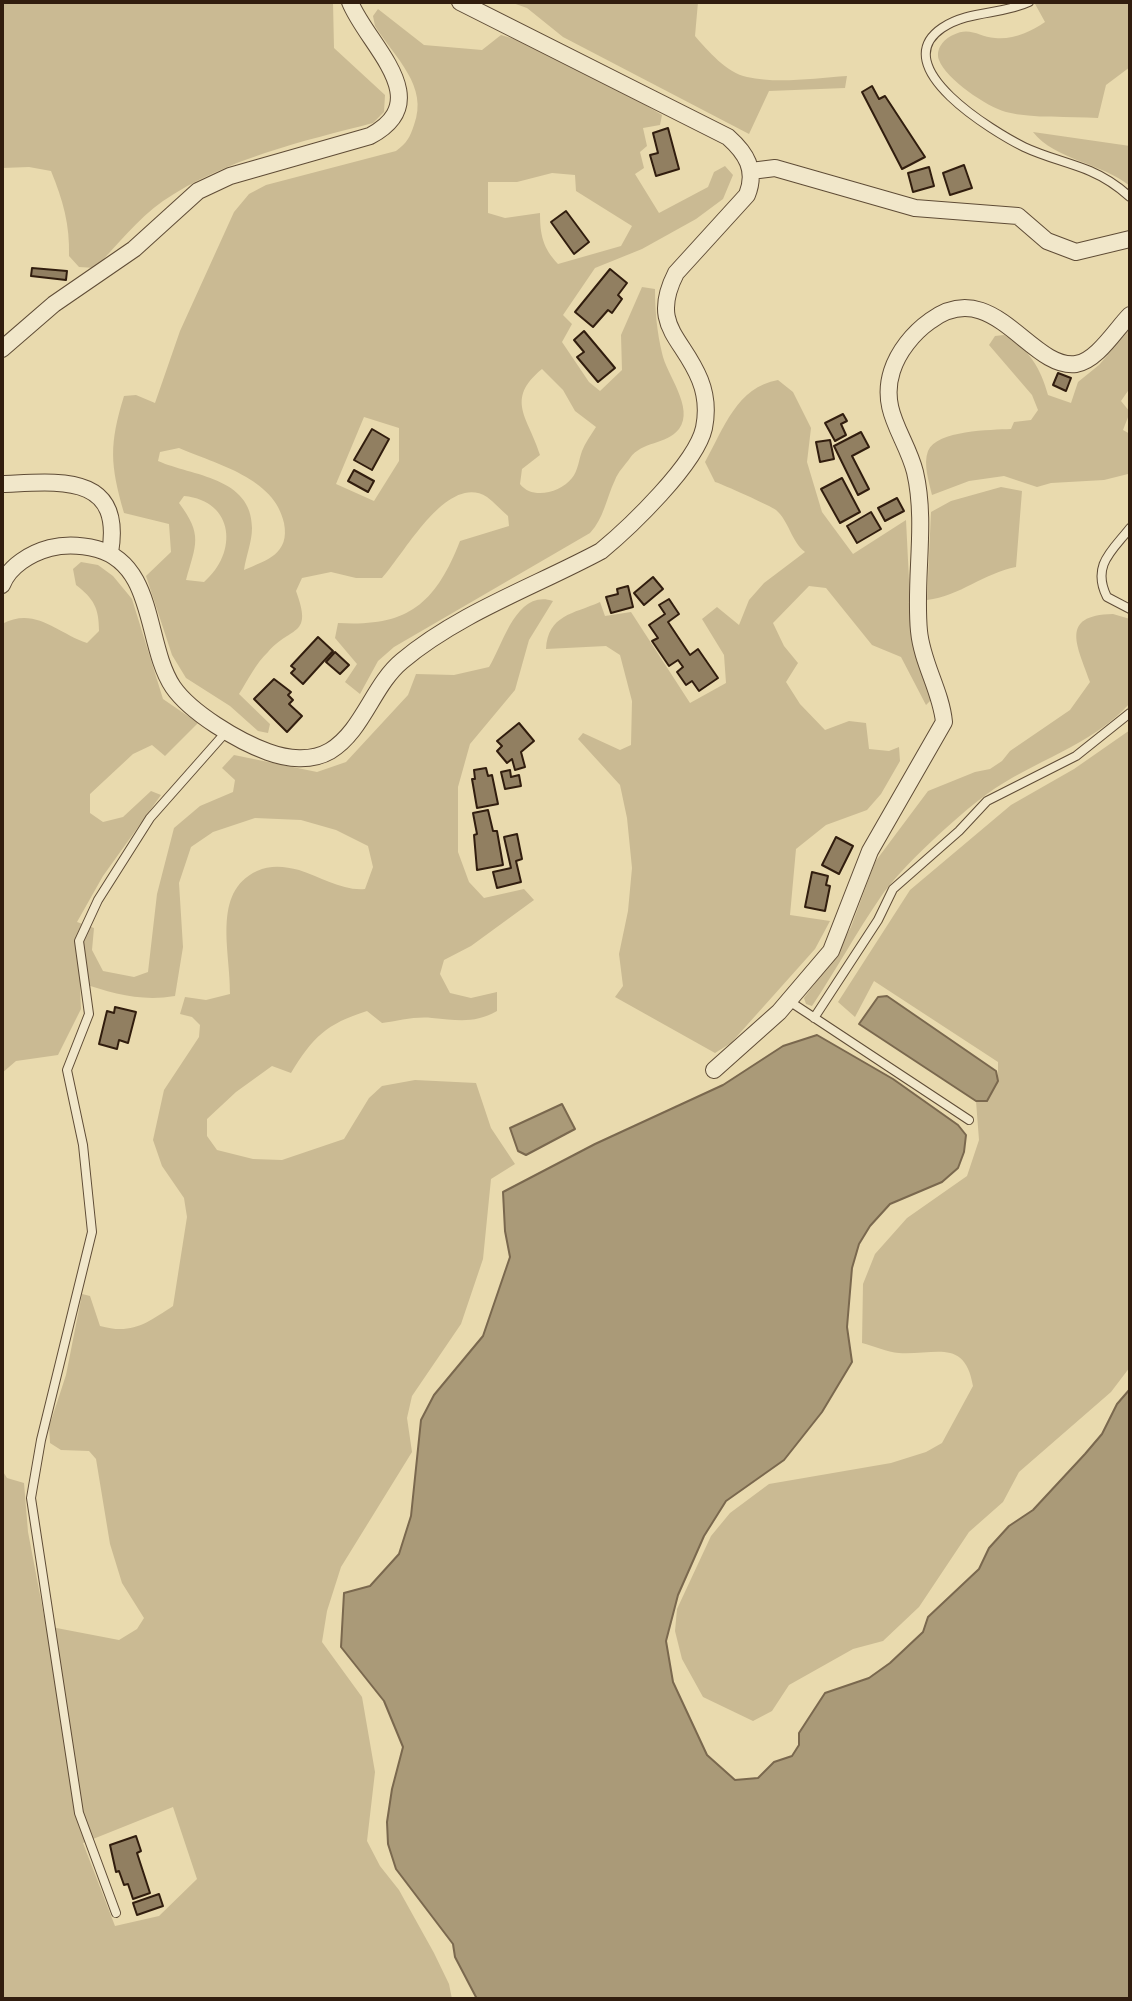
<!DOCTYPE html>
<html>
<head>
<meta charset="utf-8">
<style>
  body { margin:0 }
  #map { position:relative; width:1132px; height:2001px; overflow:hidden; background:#e9daae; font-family:"IM FELL French Canon",serif }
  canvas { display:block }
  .frame { position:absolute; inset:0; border:4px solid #311d0e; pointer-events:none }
</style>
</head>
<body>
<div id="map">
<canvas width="1132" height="2001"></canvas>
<div class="frame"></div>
</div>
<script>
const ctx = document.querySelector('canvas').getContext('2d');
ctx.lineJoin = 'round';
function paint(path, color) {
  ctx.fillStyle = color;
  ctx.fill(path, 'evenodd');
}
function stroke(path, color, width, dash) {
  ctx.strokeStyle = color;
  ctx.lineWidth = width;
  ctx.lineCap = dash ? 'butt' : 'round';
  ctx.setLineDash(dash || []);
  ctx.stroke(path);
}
const green = new Path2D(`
  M2,2H333L334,48L385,95L384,112L373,123C303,141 225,159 163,201C138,218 116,247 95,268L79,267L69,256C70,225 63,200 51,171L29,167L2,168Z
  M510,2H698L695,36C708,51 727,73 747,77C778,84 815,78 847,76L845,88L769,91L749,134L563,37L527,8Z
  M1034,2H1130V67L1106,85L1098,118C1069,116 1034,119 1006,112C987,107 946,79 939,60C935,49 944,39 953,35C970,26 979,37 995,38C1012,40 1031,32 1045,22Z
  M378,9L424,45L482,50L501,35C559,52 611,84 662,115L660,125L643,128L647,146L640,152L644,168L635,174L659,213L708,187L714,172L725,166L733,175L723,199L696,219L642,249L595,268L563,315L572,324L562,342L589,382L600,391L622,370L621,335L642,287L655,289C655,311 657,332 662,353C666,374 695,408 679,429C666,445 642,441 630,458C625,465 618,472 615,480C606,499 604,518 590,533L394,647L378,661L360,694L345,682L357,664L335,638L338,623C407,627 435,605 460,541L509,526L508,516C501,510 494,502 487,497C447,472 404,555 382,578H356L331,572L302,578L296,591C313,637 292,625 268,652C256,663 248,680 239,694L270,724L268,733L258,731L230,706L186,678L172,655L146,576L171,552L169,524L124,513C110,464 109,445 124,396L136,395L155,403L180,331L234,212L249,194L266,185L396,151C407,143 410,137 414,125C429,86 395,58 375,26L373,16ZM552,173L575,175L576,191L632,226L621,246L558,264C543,248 540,235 540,213L505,218L488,213V182H517ZM542,369L563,390L575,411L596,427C591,435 585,443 582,451C579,459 578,471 572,478C560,493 532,500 520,484L522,469L540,455C529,418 504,400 542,369ZM364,417L399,428V461L374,501L336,484ZM179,448C216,464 275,478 284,523C290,554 267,560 244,570C246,556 252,542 252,528C252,477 192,476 158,461L160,452ZM184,496C235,501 238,553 204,582L186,580C196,544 203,535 179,503Z
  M1033,132L1130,146V186C1102,163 1055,160 1033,132Z
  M1130,329V388L1121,401L1130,412L1123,430L1130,434L1128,474L1104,480L1051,483L1037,487L1004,476L969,481L932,495C929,482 923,464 928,451C937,430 991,430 1011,429L1014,422L1031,420L1038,410L1032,395L989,345L995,336L1004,335C1029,348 1041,369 1048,395L1071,403L1078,382L1099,365Z
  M778,380L793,392L811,428L807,462L822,512L853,554L906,520L912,640L932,699L926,705L901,657L872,645L826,588L809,586L773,623L784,646L798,663L786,682L800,704L825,730L849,721L866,723L869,749L889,751L899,747L900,761L881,794L867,810L826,825L796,849L790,915L830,921L815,949L731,1043L715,1053L615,997L623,986L619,954L628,911L632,868L627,818L620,785L578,739L583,733L620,750L631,745L632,701L620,655L606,646L546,649C548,615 573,614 600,602L605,616L631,612L690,703L726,683L724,655L702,619L717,607L739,625L749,600L764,583L805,552C791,541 789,521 776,510C771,506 722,484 715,482L705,462C724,428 737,387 778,380Z
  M1001,487L1022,491L1016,567C984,573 960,596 927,600L931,512L951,501Z
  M81,562L98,565L113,576L132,599L163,699L198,723L165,756L152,745L133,754L90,794V813L103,822L123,817L151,791L161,795L103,876L77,922L94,928L92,950L103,971L134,977L148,972L157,894L174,828L200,806L233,792L235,780L222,768L234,755L317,772L346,762L408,695L416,674L454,675L489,667C503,645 516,589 553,601L529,640L515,690L470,744L458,787V852L469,882L484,898L524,889L534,900L471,946L444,960L440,974L450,993L471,998L497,992V1011C474,1024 457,1020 432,1018C416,1016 398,1021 382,1023L367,1011C326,1024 313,1037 291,1073L272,1066L236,1092L207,1119V1136L217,1150L253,1159L282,1160L344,1139L369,1098L382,1086L415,1080L476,1083L491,1128L515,1164L491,1179L483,1259L461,1324L412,1396L407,1418L412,1452L341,1567L327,1611L322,1642L362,1697L375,1772L367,1841L380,1866L399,1890L434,1953L449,1984L452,1999H2V1470L7,1478L24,1483L28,1532L46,1626L119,1640L137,1629L144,1618L122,1583L110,1544L96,1459L89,1451L61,1450L50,1443L49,1427L66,1375L82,1294L90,1296L100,1326C132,1335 147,1323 173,1306L187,1217L184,1198L162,1166L153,1140L164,1090L199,1037L200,1025L192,1017L180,1014L185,997L206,1000L230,994C231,953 211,892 257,871C270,865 284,866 299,870C321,877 342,891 365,889L373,867L368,846L336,830L301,820L255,818L213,832L191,847L179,883L183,947L175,996C140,1002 113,993 80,983L81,1009L58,1055L16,1061L2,1073V624C35,606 57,633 87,643L99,631C99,608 94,599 76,585L73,569ZM173,1807L197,1879L159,1916L115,1926L83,1843Z
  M1113,614L1130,619V703C1092,746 1032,761 987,794C957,816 901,867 880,898C856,933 836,970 812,1006L806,1004L804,998L833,960L851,927L875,862L928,791L975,772L990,769L1002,761L1010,751L1070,710L1090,682C1078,647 1058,615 1113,614Z
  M1130,730V1367L1111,1392L1019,1472L1003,1502L969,1532L919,1607L883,1641L853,1649L789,1685L772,1711L753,1721L703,1697L682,1659L675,1631L677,1609L711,1536L730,1513L769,1484L891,1463L926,1452L942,1443L973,1386C965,1338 936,1355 899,1353C887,1352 874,1346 862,1343L863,1284L875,1254L907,1218L967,1176L979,1140L976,1101H987L998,1081V1062L874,981L855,1017L838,1002L910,890L1011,805L1074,769Z`);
const water = new Path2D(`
  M887,996L996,1071L998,1081L987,1101H976L859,1024L878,997Z
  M817,1035L893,1079L958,1125L966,1135L964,1152L958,1168L942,1182L890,1204L870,1226L859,1244L852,1268L847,1327L852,1362L822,1412L784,1460L726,1501L704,1536L678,1595L666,1641L673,1682L707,1755L735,1780L758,1778L774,1762L792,1756L799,1745V1733L825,1693L869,1678L890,1663L923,1632L928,1617L979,1569L989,1548L1009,1526L1033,1510L1085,1454L1102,1434L1117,1404L1130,1389V1999H477L455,1957L453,1944L396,1869L388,1844L387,1822L392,1789L403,1747L384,1701L341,1647L344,1593L370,1586L399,1554L411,1516L421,1420L434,1395L483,1336L510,1257L505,1231L503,1192L595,1144L723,1085L783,1046Z
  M562,1104L575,1129L526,1155L518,1151L510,1128Z`);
const building = new Path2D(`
  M872,86L879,99L885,96L925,157L902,169L862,92Z
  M668,128L679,169L656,176L650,155L658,153L653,133Z
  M964,165L972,188L950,195L943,173Z
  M929,167L934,186L913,192L908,173Z
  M566,211L589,242L574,254L551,222Z
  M32,268L67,271L66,280L31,276Z
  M610,269L627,283L618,295L622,299L612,313L608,310L593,327L575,312Z
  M584,331L615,368L598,382L577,357L584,352L574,340Z
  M1058,373L1071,378L1066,391L1053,385Z
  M843,414L847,421L841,424L846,435L835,441L825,423Z
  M372,429L389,439L372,470L354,460Z
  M861,432L869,447L852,456L869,489L858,495L834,446Z
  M830,440L834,459L820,462L816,442Z
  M354,470L374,481L368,492L348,481Z
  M842,478L860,512L840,523L821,489Z
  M897,498L904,511L885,521L878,508Z
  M871,512L881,529L857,543L847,526Z
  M653,577L663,589L644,605L634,593Z
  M628,586L633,607L611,613L606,597L618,594L617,589Z
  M669,599L679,614L668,622L690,655L698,649L718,678L699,691L692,681L686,685L677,672L683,667L678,660L669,666L652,641L658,638L649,625L665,614L659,605Z
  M318,637L333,651L303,684L291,673L295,669L291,666Z
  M335,652L349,665L340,674L326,662Z
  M274,679L291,692L288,695L293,700L289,704L302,716L287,732L254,699Z
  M519,723L534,741L521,752L525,767L515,770L512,759L507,763L497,751L502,746L497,741Z
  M486,768L488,776L492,775L498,804L477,808L472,779H475L474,770Z
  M510,770L511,777L519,775L521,786L505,789L501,772Z
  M488,810L493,831H497L503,865L477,870L474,835L477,834L473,813Z
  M517,834L522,859L516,861L521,882L497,888L493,872L511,868L504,837Z
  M836,837L853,846L839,874L822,865Z
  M812,872L828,876L826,885L830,886L825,911L805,907Z
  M115,1007L136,1012L128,1043L119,1040L117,1049L99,1044L107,1011L114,1013Z
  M136,1836L141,1851L137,1853L150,1893L133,1899L128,1884L124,1885L119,1871L116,1872L110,1845Z
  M159,1894L163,1906L137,1915L133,1903Z`);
const service = new Path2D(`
  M1029,2C1002,15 969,10 942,28C885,67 994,132 1024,147C1045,157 1068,162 1090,171C1104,177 1119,187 1130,197
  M1130,528C1113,550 1091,565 1107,597L1130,609
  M789,1001L969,1120
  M814,1018L878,920L893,889L959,831L987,801L1076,756L1130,713
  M116,1913L79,1813L31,1498L41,1440L92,1232L83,1145L67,1070L89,1014L79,941L98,900L150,818L226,732`);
const minor = new Path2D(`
  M751,171L775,168L915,208L1018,216L1047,241L1076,252L1130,239
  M2,349L54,304L134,249L198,191L230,176L370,136C438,100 367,45 350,2
  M2,484C58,482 124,472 110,553
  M2,585C9,566 31,553 50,548C66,544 81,545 97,549C156,565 145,645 173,687C191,713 238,741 268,752C287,759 311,762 330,751C363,731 373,685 402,661C459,613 536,586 601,551C630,527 696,464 704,428C707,413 706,395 700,380C683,337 649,326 676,273L747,195C757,170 746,153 728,137L460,2
  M714,1070L779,1012L831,951L870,851L944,722C941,691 922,663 919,631C914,579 927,523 915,472C906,436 879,411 892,371C898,352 913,333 930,321C993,274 1030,370 1076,364C1097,361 1116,329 1130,315`);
paint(green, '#caba93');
paint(water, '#aa9a78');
stroke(water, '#7a684e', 2);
paint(building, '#917f61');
stroke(building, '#311d0e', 2);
stroke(service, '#5f4c36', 10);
stroke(minor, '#5f4c36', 18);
stroke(service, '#f1e7ca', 8);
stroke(minor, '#f1e7ca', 16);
</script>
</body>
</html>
